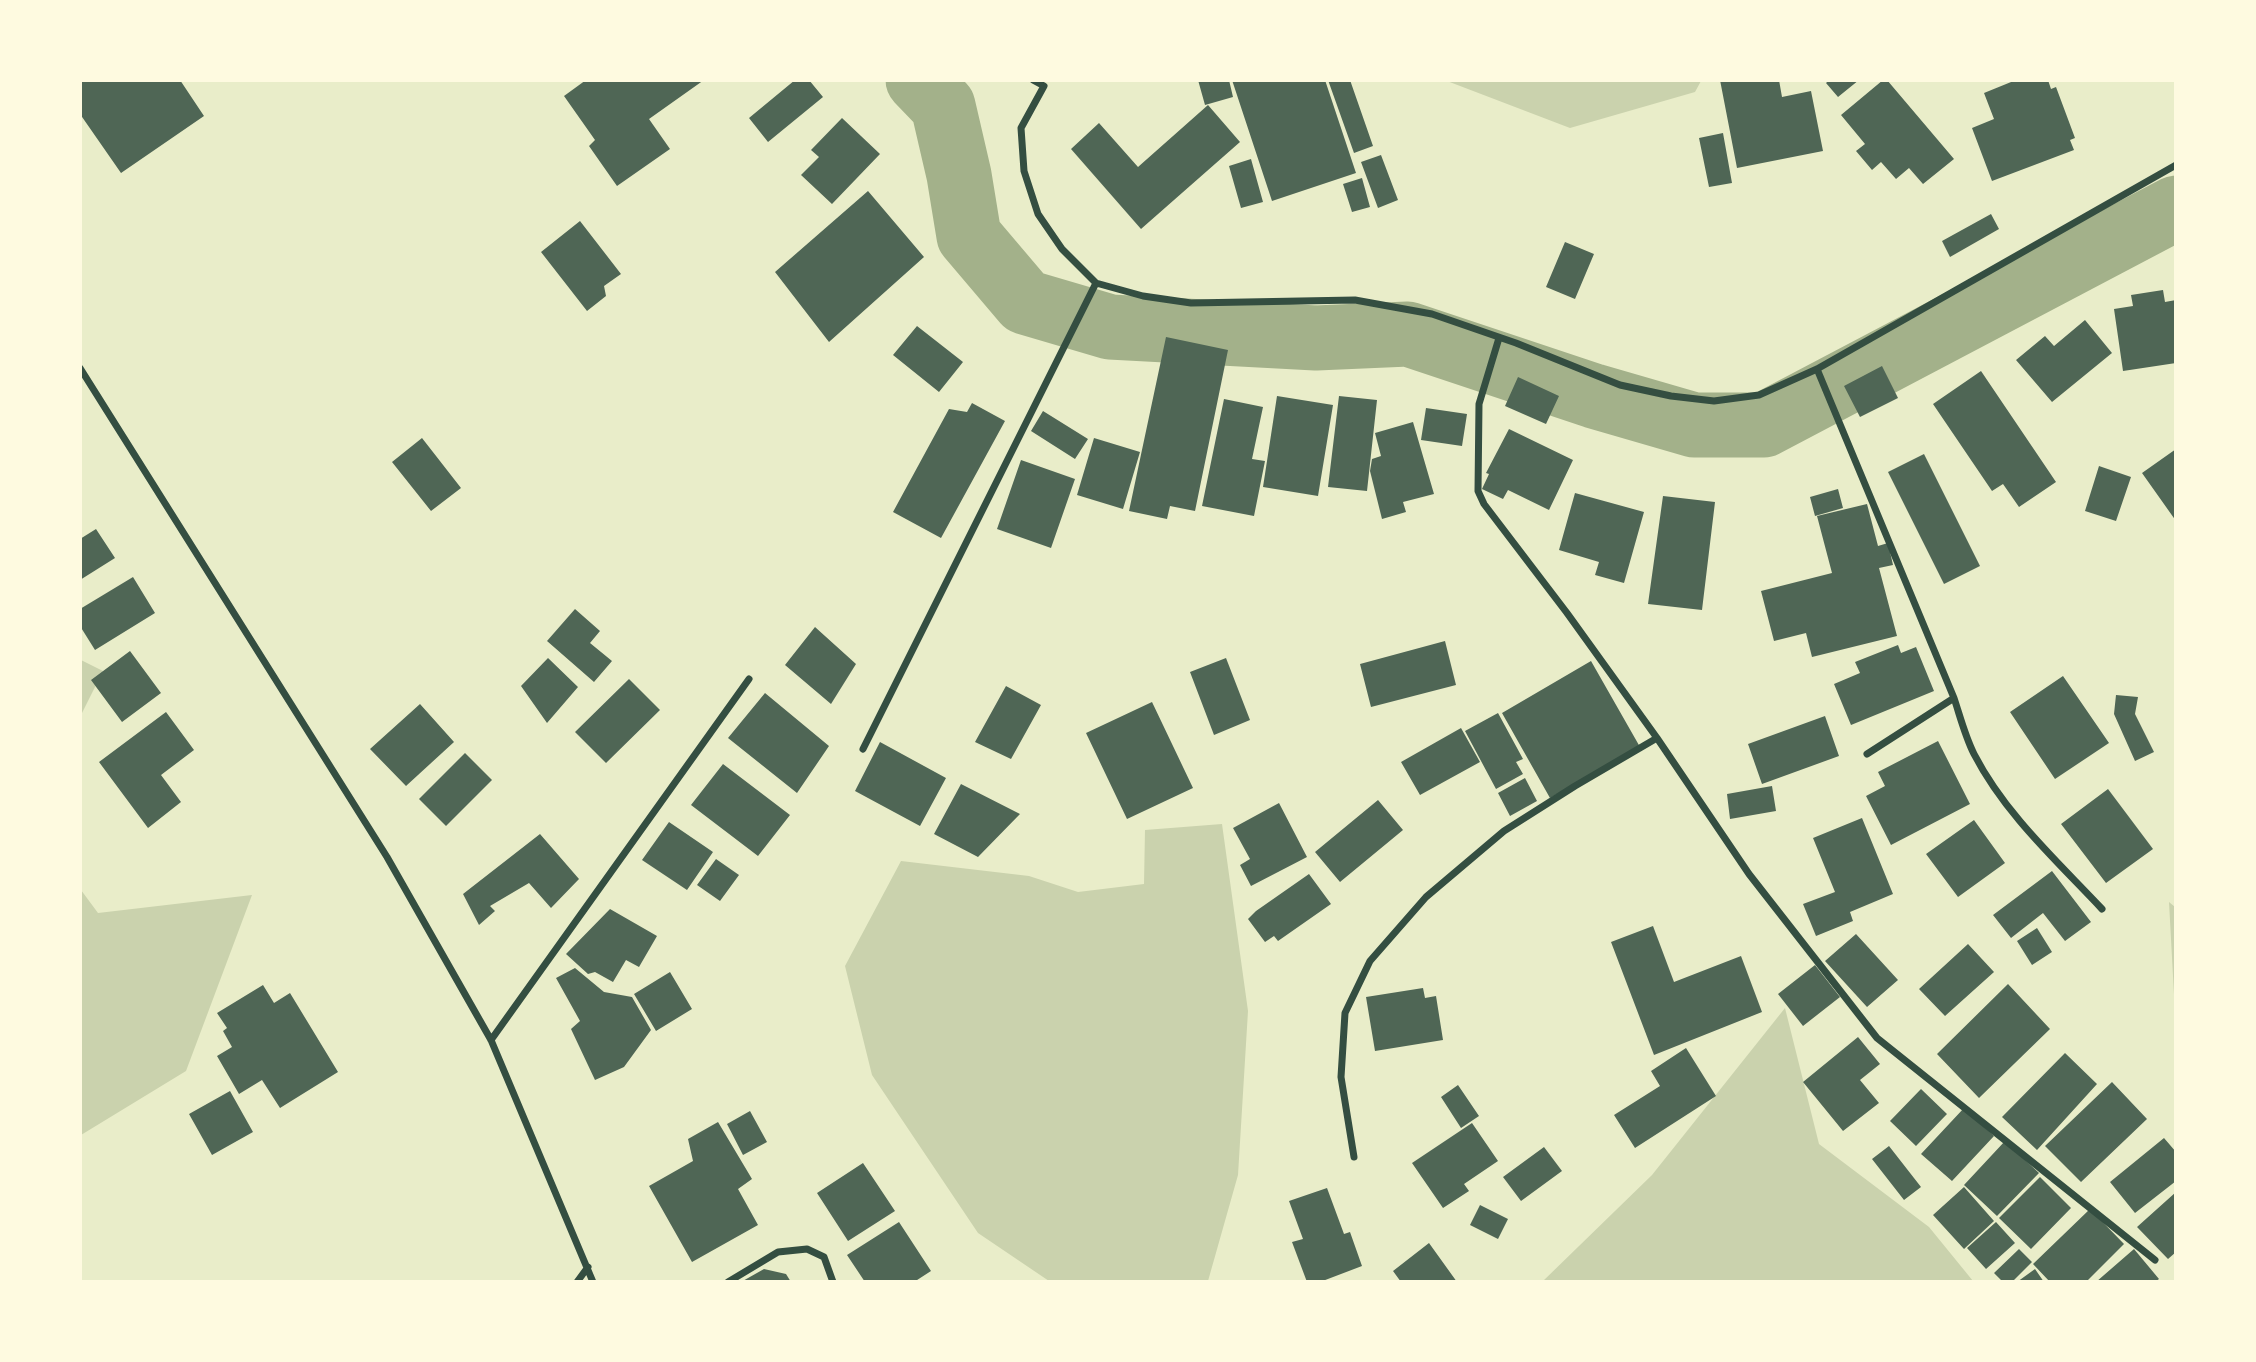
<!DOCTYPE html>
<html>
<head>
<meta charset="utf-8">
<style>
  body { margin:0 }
  #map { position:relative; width:2256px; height:1362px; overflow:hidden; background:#e9edc9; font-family:"Source Sans 3",sans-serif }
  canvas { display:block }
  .frame { position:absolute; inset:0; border:82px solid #fefae0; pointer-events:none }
</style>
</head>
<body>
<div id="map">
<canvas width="2256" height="1362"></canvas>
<div class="frame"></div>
</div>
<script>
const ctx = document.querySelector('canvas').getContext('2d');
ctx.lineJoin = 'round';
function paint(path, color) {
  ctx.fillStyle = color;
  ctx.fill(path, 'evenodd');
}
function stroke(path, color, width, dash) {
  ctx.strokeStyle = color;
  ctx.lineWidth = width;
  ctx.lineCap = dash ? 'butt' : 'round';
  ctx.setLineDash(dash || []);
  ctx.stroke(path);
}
const green = new Path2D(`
  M1447,81L1701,80V81L1695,92L1570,128Z
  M81,660L103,671L81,715Z
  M1222,824L1248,1011L1238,1175L1208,1281H1049L978,1233L872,1075L845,966L901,861L1029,876L1078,892L1144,884L1145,830Z
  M81,890L98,913L252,895L186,1071L81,1135Z
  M2169,902L2175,907V1013Z
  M1785,1008L1819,1144L1929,1227L1973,1281L1542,1282L1652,1175Z`);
const river = new Path2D(`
  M918,80L943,106L959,175L969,236L1025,302L1110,327L1316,338L1408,334L1594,396L1694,425H1764L2176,208`);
const building = new Path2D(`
  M80,80H180L204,116L121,173L80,114Z
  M586,80H704L649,119L670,149L617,186L589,146L595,140L564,96Z
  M795,80H809L823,97L768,142L749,118Z
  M1198,80H1229L1233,97L1205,105Z
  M1232,80H1325L1356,173L1272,201Z
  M1328,80H1350L1373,146L1354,153Z
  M1720,80H1779L1782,97L1811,91L1823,151L1737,168Z
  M1829,80H1859L1838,97L1826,83Z
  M1883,80H1887L1954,159L1923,184L1909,168L1896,179L1881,162L1872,170L1856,151L1865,144L1841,115Z
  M2016,80H2048L2051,89L2056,87L2075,138L2070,140L2074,150L1992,181L1972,128L1994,119L1984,93Z
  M1208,105L1240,142L1141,229L1071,149L1099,123L1138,167Z
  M842,118L880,154L832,204L801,175L819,157L811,150Z
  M1723,133L1732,183L1709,187L1699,138Z
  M1381,155L1398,200L1378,208L1361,162Z
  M1251,159L1263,202L1241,208L1229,166Z
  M1362,178L1370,207L1352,212L1343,184Z
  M868,191L924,257L829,342L775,272Z
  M1991,214L1999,229L1950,257L1942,241Z
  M580,221L621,274L604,286L606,296L587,311L541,252Z
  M1565,242L1594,254L1575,299L1546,287Z
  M2163,290L2165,302L2176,300V363L2123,371L2114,309L2133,306L2131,295Z
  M2085,320L2112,353L2052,402L2016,360L2045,336L2054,346Z
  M917,326L963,362L939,392L893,355Z
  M1166,337L1228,350L1195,511L1170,506L1167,519L1129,511Z
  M1882,366L1898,398L1860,417L1844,386Z
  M1981,371L2056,482L2019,507L2003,484L1992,491L1933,404Z
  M1518,377L1559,396L1546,424L1505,406Z
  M1277,396L1333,405L1318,496L1263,487Z
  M1339,396L1377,400L1367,491L1328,487Z
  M1224,399L1263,407L1252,459L1265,461L1254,516L1202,506Z
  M972,403L1005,421L941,538L893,512L949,409L967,412Z
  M1426,408L1467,414L1462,446L1421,440Z
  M1043,411L1088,439L1075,459L1031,431Z
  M1413,422L1434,494L1403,502L1406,512L1382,519L1370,471L1372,459L1381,456L1375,433Z
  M1509,429L1573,460L1549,510L1508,490L1503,499L1482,489L1489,474L1486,473Z
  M422,438L461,488L431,511L392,462Z
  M1094,438L1140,452L1123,509L1077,495Z
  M2176,449V521L2142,473Z
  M1924,454L1980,566L1944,584L1888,472Z
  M1021,460L1075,479L1051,548L997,529Z
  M2099,466L2131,477L2116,521L2085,511Z
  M1838,489L1843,508L1815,516L1810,497Z
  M1575,493L1644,512L1624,583L1595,575L1599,562L1559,550Z
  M1663,496L1715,502L1702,610L1648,604Z
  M1867,504L1878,546L1888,543L1893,565L1879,568L1897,636L1812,657L1806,633L1774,641L1761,591L1832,573L1817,516Z
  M96,529L115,558L80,580V539Z
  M133,577L155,613L95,650L80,626V609Z
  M575,609L600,631L590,643L612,661L594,682L547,641Z
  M815,627L856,664L831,704L785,665Z
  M1445,641L1456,685L1371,707L1360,664Z
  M1898,645L1901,653L1916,647L1934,691L1851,725L1834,684L1860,673L1855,662Z
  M130,651L161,693L122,722L91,680Z
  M548,658L578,687L547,723L521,686Z
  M1226,658L1250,720L1214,735L1190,672Z
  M1591,661L1640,747L1550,798L1502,713Z
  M2063,676L2109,743L2055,779L2010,712Z
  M629,679L660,710L606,763L575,732Z
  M1006,686L1041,705L1011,759L975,742Z
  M765,693L829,746L797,793L728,738Z
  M2116,695L2138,697L2135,714L2154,752L2135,761L2114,714Z
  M1152,702L1193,788L1127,819L1086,733Z
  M420,704L454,742L406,786L370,749Z
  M166,712L194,750L161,775L181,802L148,828L99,762Z
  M1498,713L1523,759L1516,762L1523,774L1496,789L1465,731Z
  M1825,716L1839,756L1762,784L1748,744Z
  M1461,728L1480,762L1420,795L1401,762Z
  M1938,741L1970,804L1891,845L1866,796L1885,786L1878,772Z
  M880,742L946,778L920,826L855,791Z
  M465,753L492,780L446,826L419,799Z
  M723,764L790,815L758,856L691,805Z
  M1525,778L1537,801L1510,816L1498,793Z
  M961,784L1020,814L978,857L934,834Z
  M1772,786L1776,811L1730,819L1727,794Z
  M2108,789L2153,849L2106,883L2061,824Z
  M1378,800L1403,830L1340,882L1315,852Z
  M1279,803L1307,857L1251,886L1240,865L1250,859L1233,828Z
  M1862,818L1893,894L1850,912L1853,921L1816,936L1803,904L1835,892L1813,838Z
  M1974,820L2005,863L1958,897L1926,854Z
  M669,822L713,852L687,890L642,860Z
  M540,834L579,879L551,908L529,883L490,906L495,911L479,925L463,894Z
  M716,859L739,875L720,901L697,885Z
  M2052,871L2091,922L2065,941L2043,913L2011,938L1993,915Z
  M1309,874L1331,904L1278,941L1274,936L1265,942L1248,919L1256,911Z
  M610,909L657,936L639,967L626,960L613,982L595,972L588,974L566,954Z
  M1653,926L1674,982L1741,956L1762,1012L1654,1055L1611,942Z
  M2037,928L2052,952L2032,965L2017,941Z
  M1856,934L1898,980L1867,1007L1825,961Z
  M1968,944L1994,972L1945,1016L1919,989Z
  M1815,965L1840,997L1803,1026L1778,994Z
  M575,968L604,992L632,997L651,1030L624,1067L595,1080L571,1029L580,1021L556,978Z
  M670,972L692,1009L656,1031L634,994Z
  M2008,984L2050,1029L1979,1098L1937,1054Z
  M263,985L274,1003L290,993L338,1072L280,1108L262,1080L239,1094L217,1056L232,1047L223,1031L227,1028L217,1013Z
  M1423,988L1425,998L1436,996L1443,1040L1375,1051L1366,997Z
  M1858,1037L1880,1064L1860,1080L1879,1103L1843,1131L1803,1082Z
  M1686,1048L1716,1096L1635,1148L1614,1115L1660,1086L1651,1071Z
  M2065,1053L2097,1084L2037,1150L2002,1117Z
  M2112,1082L2147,1119L2081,1182L2045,1146Z
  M1458,1085L1479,1116L1461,1128L1441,1097Z
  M1921,1089L1947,1114L1916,1146L1890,1121Z
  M230,1091L253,1132L212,1155L189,1114Z
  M1964,1108L1994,1136L1952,1181L1921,1154Z
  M750,1111L767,1142L743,1155L727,1124Z
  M718,1122L752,1179L738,1189L758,1225L692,1262L649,1186L693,1161L688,1139Z
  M1472,1123L1498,1161L1464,1184L1469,1191L1443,1208L1412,1163Z
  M2164,1138L2176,1152V1181L2135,1213L2110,1182Z
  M2005,1141L2039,1173L1997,1216L1964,1185Z
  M1889,1146L1921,1187L1904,1200L1872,1159Z
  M1544,1147L1562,1171L1521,1201L1503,1177Z
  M863,1163L895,1211L848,1241L817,1193Z
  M2040,1177L2071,1208L2031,1249L1999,1218Z
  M1964,1187L1994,1221L1964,1249L1933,1215Z
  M1327,1188L1344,1234L1350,1232L1362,1266L1320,1282H1307L1292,1242L1303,1239L1289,1201Z
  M2176,1192V1252L2168,1259L2137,1227Z
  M1480,1205L1508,1219L1498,1239L1470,1225Z
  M2090,1209L2124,1244L2086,1282H2050L2033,1264Z
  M899,1222L931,1271L914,1282H865L847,1255Z
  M1996,1222L2015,1243L1986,1269L1967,1248Z
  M1429,1243L1457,1282H1401L1393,1271Z
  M2019,1249L2032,1262L2012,1282H2003L1994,1273Z
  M2134,1249L2159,1279L2155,1282H2096Z
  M764,1269L786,1274L791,1282H741Z
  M2035,1269L2044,1282H2017Z`);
const minor = new Path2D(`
  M1033,80L1044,86L1021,128L1024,171L1038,214L1062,249L1096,283L1143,296L1191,303L1355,300L1432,314L1516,343L1620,385L1671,396L1714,401L1759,395L1817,369L2176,165
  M1499,338L1479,404L1478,491L1484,504L1567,613L1657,738L1749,874L1877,1038L2155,1260
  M80,368L387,857L491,1040L593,1282
  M1817,369L1954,698L1867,754
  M1954,698C1960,716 1965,736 1974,754C2005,814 2056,860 2102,909
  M863,749L1096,283
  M491,1040L749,679
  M1354,1157L1341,1077L1345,1013L1370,961L1426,897L1504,831L1575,786L1657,738
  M577,1282L588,1267
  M728,1282L778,1252L807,1249L824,1257L833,1282`);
paint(green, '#cad2ad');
stroke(river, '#a3b18a', 65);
paint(building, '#4f6655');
stroke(minor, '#344e41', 7);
</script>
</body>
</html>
